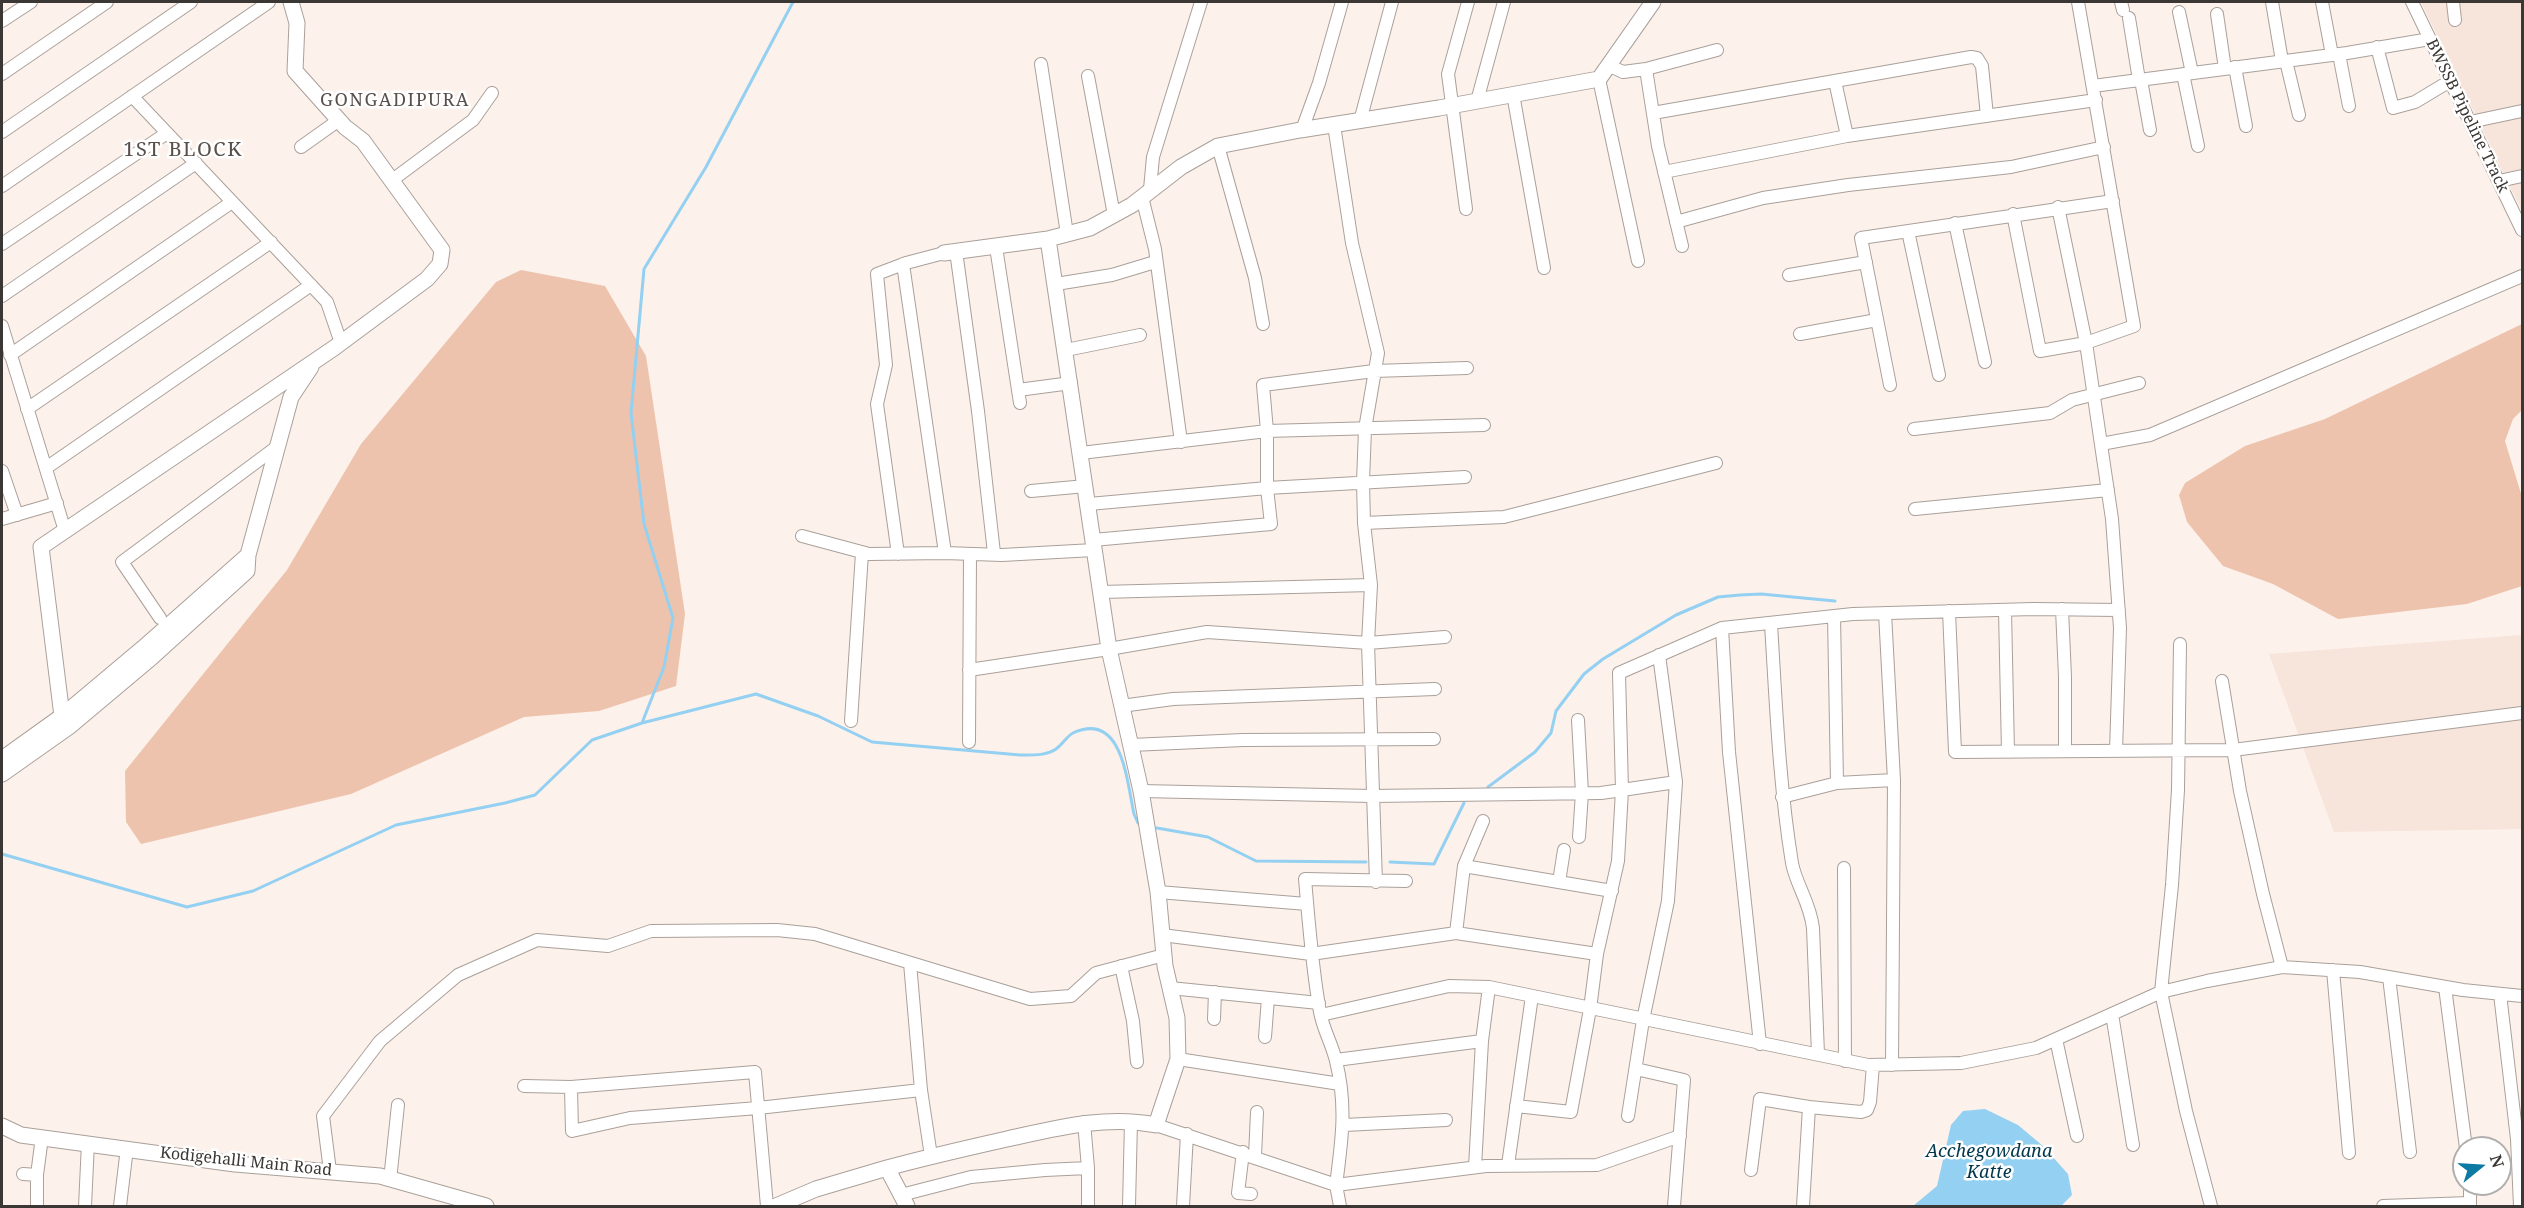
<!DOCTYPE html>
<html>
<head>
<meta charset="utf-8">
<style>
  body { margin:0 }
  #map { position:relative; width:2524px; height:1208px; overflow:hidden; background:#fcf1eb; font-family:"Noto Serif",serif }
  canvas { display:block }
  .frame { position:absolute; inset:0; border:3px solid #3b3735; pointer-events:none }
  .north { position:absolute; left:2452px; top:1136px; width:60px; height:60px; box-sizing:border-box; background:#fff; border:2px solid #b1afae; border-radius:50%; rotate:72deg; font-size:16px; font-weight:700; line-height:24px; text-align:center; color:#3b3735 }
  .north::after { content:''; display:block; margin:auto; width:21px; height:27px; background:#0d7aa4; clip-path:polygon(50% 0,100% 100%,50% 72%,0 100%) }
</style>
</head>
<body>
<div id="map">
<canvas width="2524" height="1208"></canvas>
<div class="frame"></div>
<div class="north">N</div>
</div>
<script>
const ctx = document.querySelector('canvas').getContext('2d');
ctx.lineJoin = 'round';
function paint(path, color) {
  ctx.fillStyle = color;
  ctx.fill(path, 'evenodd');
}
function stroke(path, color, width, dash) {
  ctx.strokeStyle = color;
  ctx.lineWidth = width;
  ctx.lineCap = dash ? 'butt' : 'round';
  ctx.setLineDash(dash || []);
  ctx.stroke(path);
}
function drawText(font, color, halo, rows, align = 'center') {
  ctx.font = font + ' "Noto Serif",serif';
  ctx.lineWidth = 5;
  ctx.setLineDash([]);
  ctx.textBaseline = 'middle';
  ctx.strokeStyle = halo;
  ctx.fillStyle = color;
  for (const [text, x, y, turn = 0] of rows) {
    ctx.save();
    ctx.translate(x, y);
    ctx.rotate((+turn || 0) * Math.PI / 180);
    ctx.textAlign = isNaN(turn) ? turn : align;
    if (halo) ctx.strokeText(text, 0, 0);
    ctx.fillText(text, 0, 0);
    ctx.restore();
  }
}
const built = new Path2D(`
  M2421,2H2522V211Z
  M2522,635V829L2334,832L2269,654Z`);
const green = new Path2D(`
  M521,270L605,286L646,356L685,614L676,686L599,711L524,717L351,794L141,844L126,822L125,771L287,570L361,444L496,282Z
  M2522,324V410L2513,419L2505,441L2522,497V586L2467,604L2338,619L2273,584L2223,566L2187,522L2179,495L2185,483L2245,446L2325,419Z`);
const water = new Path2D(`
  M1985,1109L2018,1125L2043,1146L2068,1174L2072,1195L2061,1206H1913L1937,1186L1951,1125L1963,1111Z`);
const stream = new Path2D(`
  M642,723L664,667L673,618L644,524L631,413L644,269L706,167L793,2
  M1488,787L1535,752L1551,733L1556,711L1584,674L1603,659L1676,615L1718,597L1740,595L1761,594L1835,601
  M1157,828L1208,837L1256,861L1366,862
  M2,854L187,907L253,891L396,825L505,803L535,795L592,740L642,723L756,694L818,716L872,742L1020,755C1032,755 1046,756 1056,749C1063,744 1067,736 1073,733C1123,710 1127,783 1134,814L1138,823
  M1390,862L1434,864L1464,803`);
const minor = new Path2D(`
  M2121,2L2123,10
  M2272,2L2282,61
  M2322,2L2332,55
  M2412,2L2522,230
  M2453,2L2455,20
  M2179,12L2192,73
  M2217,14L2225,69
  M2129,18L2139,80
  M2,21L31,2
  M2377,47L2393,108L2415,102L2450,81
  M2339,54L2349,106
  M2286,61L2299,115
  M1041,64L1067,234
  M1610,66L1623,72L1646,69L1717,50
  M2235,67L2246,126
  M1646,69L1658,146L1682,246
  M2,74L107,2
  M2183,74L2198,146
  M1088,76L1114,215
  M1599,79L1638,261
  M2141,80L2150,130
  M1835,81L1847,136
  M2093,86L2347,53L2430,39
  M1513,94L1544,268
  M132,96L327,302L341,343
  M1477,101L1504,2
  M1653,113L1971,57L1977,58L1982,66L1987,116
  M1360,121L1392,2
  M2470,122L2522,111
  M1334,125L1352,243L1378,353L1365,429L1363,482L1364,523L1371,585L1368,643L1376,882
  M1302,130L1319,83L1342,2
  M2,132L191,2
  M1218,146L1255,278L1263,324
  M301,147L339,120
  M1664,172L1847,136L2096,100
  M391,181L473,120L492,93
  M2499,181L2522,176
  M2,186L269,2
  M1150,189L1153,157L1201,2
  M1142,197L1155,249L1181,442
  M2058,207L2086,343L2112,519L2120,628L2116,751
  M1466,209L1448,74L1468,2
  M2013,214L2040,351L2086,343L2134,326L2078,2
  M1676,222L1763,198L1848,185L2011,167L2104,147
  M1955,223L1985,362
  M1908,231L1939,375
  M2,244L167,133
  M996,247L1020,403
  M956,251L978,411L994,553
  M903,264L945,553
  M1789,275L1866,262
  M1056,284L1112,275L1155,262
  M2,296L196,163
  M2,326L65,531
  M1800,334L1877,320
  M1066,350L1140,335
  M10,355L232,202
  M1467,368L1374,371L1263,385L1267,431L1484,425
  M1890,385L1861,238L2113,201
  M1018,390L1071,383
  M27,409L271,242
  M1914,429L2050,413L2072,400L2139,383
  M2101,444L2150,435L2522,276
  M1081,453L1267,431V488L1089,504
  M46,468L311,285
  M2,471L17,515
  M1031,491L1086,486
  M1915,509L2108,490
  M2,519L57,503
  M1364,523L1504,517L1716,463
  M802,536L869,554L945,553L1002,555L1094,550
  M1093,540L1271,524L1267,488L1465,477
  M898,554L877,404L886,365L877,274L906,263L944,253
  M1101,592L1371,585
  M2062,609L2065,677V751
  M2005,610L2008,752
  M1949,611L1955,752L2233,750L2522,713
  M1885,613L1894,780L1892,1065
  M1834,616L1837,783L1894,780
  M160,618L122,562L278,446
  M1771,624C1776,704 1779,783 1792,863C1796,885 1810,902 1813,928L1818,1054
  M1722,628L1729,752L1760,1044
  M2180,644L2178,790L2172,885L2161,992L2186,1111L2211,1206
  M969,670L1109,649L1207,632L1368,643L1445,637
  M2222,681L2240,791L2263,894L2282,967
  M1121,706L1173,699L1435,689
  M1578,720L1582,793L1579,837
  M851,721L862,553
  M969,742L970,555
  M1131,745L1243,740L1434,739
  M1141,791L1372,796L1601,793L1622,790L1619,673L1722,628L1853,614L2033,609L2119,610
  M1782,797L1837,783
  M1464,866L1483,821
  M1844,868L1845,1061
  M1406,881L1305,879C1309,924 1312,968 1320,1012C1323,1029 1332,1044 1336,1061C1347,1105 1342,1140 1336,1185L1486,1166L1597,1165L1680,1136
  M1559,882L1564,850
  M1158,892L1307,904
  M1456,933L1464,866L1612,891
  M1162,935L1311,954L1456,933L1597,954
  M910,963L921,1090L931,1156
  M1121,966L1133,1021L1137,1062
  M2333,970L2349,1153
  M2389,977L2410,1152
  M2445,987L2466,1148
  M1170,988L1319,1003
  M2500,994L2517,1139L2520,1206
  M2112,1014L2133,1145
  M1321,1015L1449,986L1489,987L1868,1065L1961,1063L2036,1048L2161,992L2207,981L2282,967L2360,972L2463,990L2522,996
  M1214,1019L1215,992
  M1265,1037L1268,998
  M2056,1039L2077,1136
  M1178,1059L1340,1084
  M1336,1060L1482,1041
  M1636,1069L1684,1080L1674,1206
  M524,1086L571,1087L755,1072L767,1206
  M571,1087L572,1131L630,1118L758,1108L921,1090
  M1516,1106L1571,1112L1590,1009L1597,954L1618,861L1622,790L1676,782
  M1628,1116L1643,1020L1668,901L1676,782L1659,655
  M1084,1122L1088,1168V1206
  M1156,1125L1336,1185L1340,1206
  M1344,1125L1446,1120
  M1243,1152L1238,1193L1251,1194
  M1255,1156L1257,1112
  M1508,1165L1532,996
  M1475,1167L1482,1041L1489,987
  M1751,1170L1760,1099L1809,1107
  M330,1171L323,1116L380,1041L458,975L537,940L608,946L651,931L777,930L815,934L1030,999L1071,996L1096,973L1164,955
  M23,1174L37,1175
  M390,1180L398,1105
  M2470,1184V1206
  M901,1195L971,1177L1045,1170L1088,1168
  M37,1206V1175L42,1137
  M85,1206L88,1143
  M120,1206L127,1148
  M1129,1206L1131,1121
  M1183,1206L1187,1134
  M1803,1206L1809,1107L1861,1112L1867,1110L1870,1102L1873,1065
  M2383,1206L2470,1203`);
const tertiary = new Path2D(`
  M944,253L1048,239L1090,228L1132,205L1181,167L1218,146L1300,130L1439,108L1599,79L1653,2
  M62,716L41,547L334,348L427,279L440,264L442,250L363,141L345,127L295,71L297,23L291,2
  M2,759L62,716L143,648L248,555
  M2,774L70,726L151,658L247,571L248,555L291,397L311,367
  M2,1126L21,1135L235,1164L380,1176L486,1206
  M887,1168C927,1157 967,1148 1007,1139C1057,1128 1105,1115 1156,1125L1178,1059L1177,1018L1165,966L1158,892L1141,791L1109,649L1048,239
  M776,1206L816,1189L887,1168L907,1206`);
const streetNames = [
  ["BWSSB Pipeline Track",2467,116,64],
  ["Kodigehalli Main Road",246,1162,6]
];
const neighbourhoodNames = [
  ["GONGADIPURA",395,101]
];
const waterNames = [
  ["Acchegowdana",1989,1152],
  ["Katte",1989,1173]
];
const quarterNames = [
  ["1ST BLOCK",183,150]
];
paint(built, '#f7e4db');
paint(green, '#eec3ad');
paint(water, '#93d0f1');
stroke(stream, '#93d0f1', 3);
stroke(minor, '#aaa09a', 14);
stroke(tertiary, '#aaa09a', 17);
stroke(minor, '#fff', 12);
stroke(tertiary, '#fff', 15);
drawText('16px', '#3b3735', '#fff', streetNames);
ctx.letterSpacing = '1.5px';
drawText('18px', '#594f4b', '#fff', neighbourhoodNames);
ctx.letterSpacing = '0px';
drawText('italic 18px', '#00364c', '#fff', waterNames);
ctx.letterSpacing = '1.5px';
drawText('20px', '#594f4b', '#fff', quarterNames);
ctx.letterSpacing = '0px';
</script>
</body>
</html>
